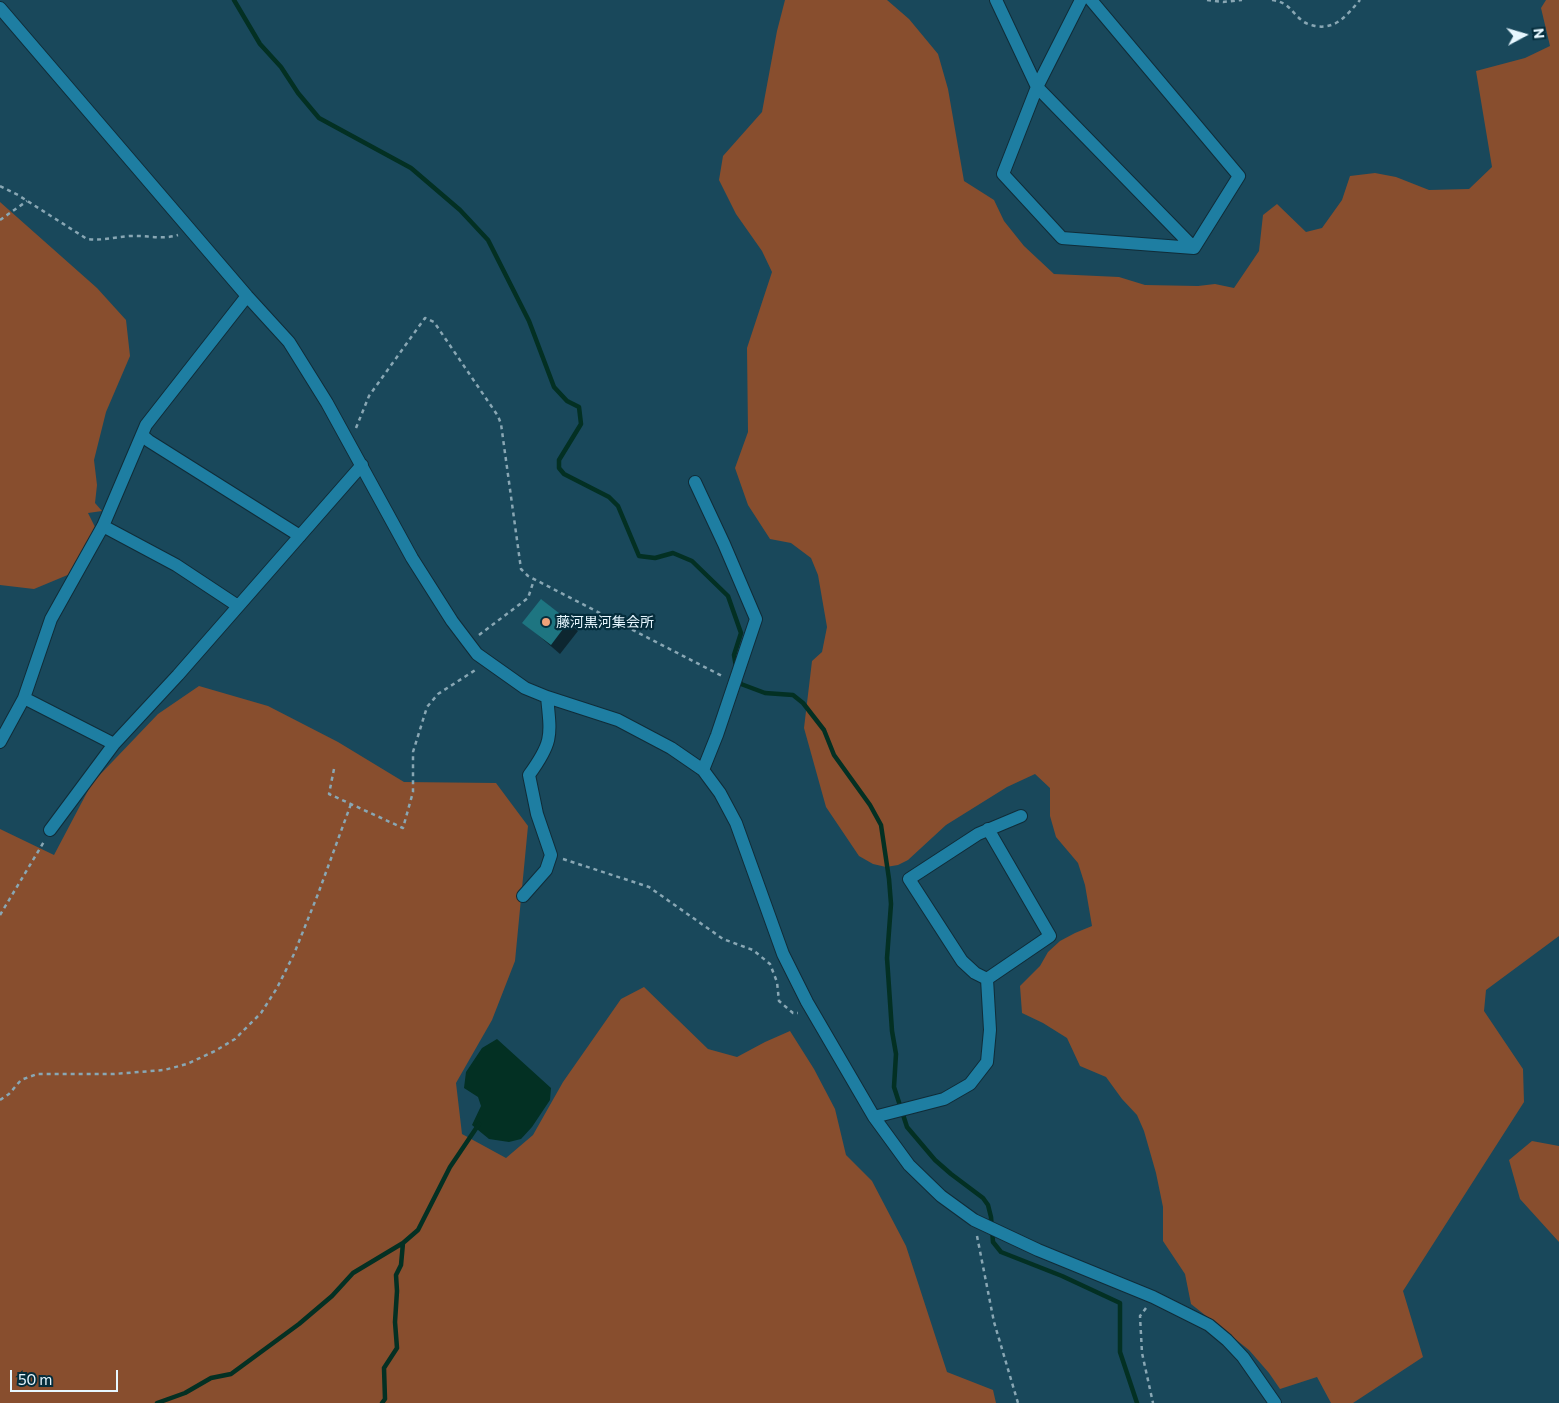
<!DOCTYPE html>
<html>
<head>
<meta charset="utf-8">
<style>
  body { margin:0 }
  #map { position:relative; width:1559px; height:1403px; overflow:hidden; background:#19485b; font-family:Commissioner,sans-serif }
  canvas { display:block }
  .north { position:absolute; left:1499px; top:10px; width:50px; height:50px; -webkit-text-stroke:4px #052d3c; paint-order:stroke; rotate:84deg; font-size:14px; font-weight:700; line-height:20px; text-align:center; color:#e7f7ff }
  .north::after { content:''; display:block; margin:auto; width:18px; height:22px; background:#e7f7ff; clip-path:polygon(50% 0,100% 100%,50% 72%,0 100%) }
  .scale { position:absolute; left:10px; top:1370px; width:108px; height:22px; box-sizing:border-box; border:2px solid #e7f7ff; border-top:0; padding-left:6px; font-size:15px; line-height:18px; white-space:nowrap; color:#e7f7ff; -webkit-text-stroke:4px #052d3c; paint-order:stroke }
</style>
</head>
<body>
<div id="map">
<canvas width="1559" height="1403"></canvas>
<div class="north">N</div>
<div class="scale">50 m</div>
</div>
<script>
const ctx = document.querySelector('canvas').getContext('2d');
ctx.lineJoin = 'round';
function paint(path, color) {
  ctx.fillStyle = color;
  ctx.fill(path, 'evenodd');
}
function stroke(path, color, width, dash) {
  ctx.strokeStyle = color;
  ctx.lineWidth = width;
  ctx.lineCap = dash ? 'butt' : 'round';
  ctx.setLineDash(dash || []);
  ctx.stroke(path);
}
function drawText(font, color, halo, rows, align = 'center') {
  ctx.font = font + ' Commissioner,"Noto Sans JP",sans-serif';
  ctx.lineWidth = 4.5;
  ctx.setLineDash([]);
  ctx.textBaseline = 'middle';
  ctx.strokeStyle = halo;
  ctx.fillStyle = color;
  for (const [text, x, y, turn = 0] of rows) {
    ctx.save();
    ctx.translate(x, y);
    ctx.rotate((+turn || 0) * Math.PI / 180);
    ctx.textAlign = isNaN(turn) ? turn : align;
    if (halo) ctx.strokeText(text, 0, 0);
    ctx.fillText(text, 0, 0);
    ctx.restore();
  }
}
const green = new Path2D(`
  M785,0H887L909,19L938,54L948,89L964,181L994,200L1004,221L1024,246L1054,274L1119,277L1145,285L1198,286L1215,284L1234,288L1259,251L1263,215L1277,204L1306,232L1322,228L1342,200L1350,176L1375,173L1396,177L1429,190L1469,189L1492,167L1476,71L1525,58L1550,46L1541,8L1546,0H1559V936L1486,990L1484,1011L1523,1069L1524,1102L1403,1291L1423,1357L1353,1403H1331L1317,1377L1280,1389L1269,1373L1249,1350L1191,1304L1185,1274L1163,1241V1207L1156,1173L1144,1131L1137,1115L1122,1099L1106,1077L1080,1066L1067,1038L1043,1023L1022,1013L1020,986L1040,966L1048,952L1060,941L1075,933L1092,926L1085,885L1078,863L1056,837L1050,816V788L1035,774L1007,787L946,825L908,860L898,865L886,867L873,864L859,856L826,807L804,728L812,661L822,652L827,627L818,575L811,558L791,543L770,539L748,505L735,468L748,432L747,348L772,272L762,251L736,214L719,180L723,156L762,112L777,31Z
  M0,202L97,288L126,320L130,356L106,412L94,460L97,485L95,503L102,511L88,513L96,529L70,574L34,589L0,585Z
  M199,686L268,706L338,742L404,782L496,783L528,826L515,961L492,1020L456,1083L462,1134L506,1158L533,1135L563,1082L621,999L644,987L708,1049L737,1057L765,1042L790,1031L814,1069L835,1109L846,1155L872,1181L906,1246L947,1372L993,1390L996,1403H0V829L54,855L92,783L158,714Z
  M1532,1141L1559,1146V1242L1520,1199L1509,1160Z`);
const water = new Path2D(`
  M497,1039L551,1088L550,1100L532,1127L521,1139L509,1142L489,1139L472,1125L481,1106L478,1097L464,1088L466,1072L482,1048Z`);
const shadow = new Path2D(`
  M542,600L578,631L560,654L524,623Z`);
const stream = new Path2D(`
  M234,0L260,44L281,67L298,93L319,118L411,168L460,210L488,240L529,321L554,387L567,401L579,407L581,424L559,460V468L564,474L609,497L618,506L639,556L655,558L673,553L692,561L728,596L741,633L734,655L736,667
  M739,679L741,684L765,693L793,695L803,703L824,730L834,755L870,805L881,825L889,879L891,904L887,958L892,1031L896,1054L894,1087L907,1127L935,1160L951,1174L983,1198L988,1205L991,1217L993,1242L1001,1252L1062,1276L1120,1303V1352L1137,1403
  M157,1403L185,1393L211,1378L231,1374L299,1324L332,1296L353,1273L403,1243
  M382,1403L385,1399L384,1368L397,1348L395,1322L397,1291L396,1275L401,1265L403,1243L418,1230L450,1167L479,1124`);
const building = new Path2D(`
  M541,599L569,621L551,645L522,623Z`);
const path = new Path2D(`
  M1207,0L1223,2L1242,0
  M1272,0C1291,3 1290,12 1304,22C1307,24 1311,25 1315,26C1336,30 1347,15 1360,0
  M0,186L18,195L87,239C103,241 114,237 130,236C146,235 162,240 178,235
  M0,220L27,201
  M356,428L369,396L425,318L434,322L498,416L501,424L521,569L528,576L724,677
  M479,635L528,598L534,580
  M334,769L329,794L403,828L413,792V752L427,707L438,694L477,669
  M563,859L649,887L723,939L753,950L770,964L777,982L779,1001L793,1013H798
  M0,915L45,840
  M0,1100L9,1094L21,1080L37,1074H114L164,1070L187,1064L215,1051L235,1039L261,1013L277,988L294,954L318,894L351,804
  M977,1236L994,1322L1018,1403
  M1146,1308L1140,1316L1142,1353L1153,1403`);
const minor = new Path2D(`
  M996,0L1037,87L1194,248
  M1081,0L1037,87L1003,174L1062,238L1194,248L1239,176L1091,0
  M0,8L247,296L289,342L327,403L412,558L452,621L477,654L525,688L547,697L618,720L671,748L703,770L720,793L736,823L783,954L807,1002L874,1117L909,1165L941,1196L974,1220L1038,1250L1153,1297L1209,1325L1227,1340L1243,1357L1275,1403
  M142,435L149,441L300,536
  M695,482L724,544L756,619L717,735L703,770
  M103,526L176,565L238,606
  M24,698L114,744
  M0,742L24,698L51,619L103,526L146,425L247,296
  M50,830L114,744L178,675L362,465
  M523,896L546,870L551,855L537,814L529,775C553,742 551,736 547,697
  M987,979L1050,936L988,829
  M874,1117L944,1099L970,1084L987,1062L990,1030L987,979L975,973L962,961L909,879L978,834L1021,816`);
const markers = [
  [546,622,5,"#f0a279"]
];
const poiNames = [
  ["藤河黒河集会所",556,622]
];
paint(green, '#884e2e');
paint(water, '#033023');
paint(shadow, '#0007');
stroke(stream, '#033023', 4.5);
paint(building, '#1e7581');
stroke(minor, '#102c38', 14);
stroke(path, '#89a7b4', 2.5, [4, 4]);
stroke(minor, '#1e7ea2', 12);
for (const [x, y, r, color] of markers) {
  const dot = new Path2D();
  dot.arc(x, y, r, 0, 2 * Math.PI);
  ctx.fillStyle = color;
  ctx.fill(dot);
  stroke(dot, '#052d3c', 2);
}
drawText('14px', '#e7f7ff', '#052d3c', poiNames, 'left');
</script>
</body>
</html>
